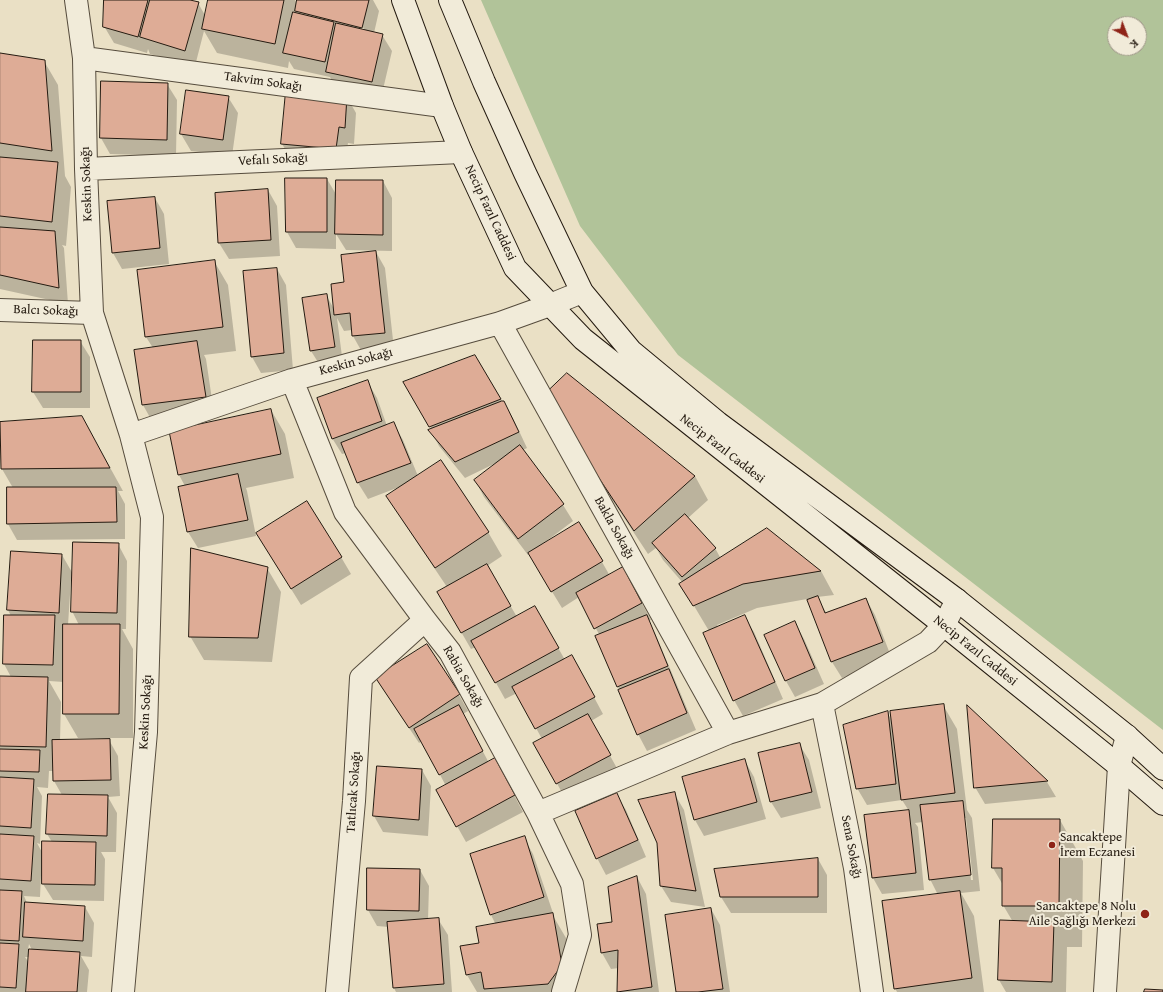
<!DOCTYPE html>
<html>
<head>
<meta charset="utf-8">
<style>
  body { margin:0 }
  #map { position:relative; width:1163px; height:992px; overflow:hidden; background:#eae0c5; font-family:"Gentium Book Plus",serif }
  canvas { display:block }
  .north { position:absolute; left:1107px; top:16px; width:40px; height:40px; box-sizing:border-box; background:#f1ebd9; border:1px solid #9f9789; border-radius:50%; rotate:138deg; font-size:11px; font-weight:700; line-height:16px; text-align:center; color:#241a10 }
  .north::after { content:''; display:block; margin:auto; width:14px; height:18px; background:#8f2418; clip-path:polygon(50% 0,100% 100%,50% 72%,0 100%) }
</style>
</head>
<body>
<div id="map">
<canvas width="1163" height="992"></canvas>
<div class="north">K</div>
</div>
<script>
const ctx = document.querySelector('canvas').getContext('2d');
ctx.lineJoin = 'round';
function paint(path, color) {
  ctx.fillStyle = color;
  ctx.fill(path, 'evenodd');
}
function stroke(path, color, width, dash) {
  ctx.strokeStyle = color;
  ctx.lineWidth = width;
  ctx.lineCap = dash ? 'butt' : 'round';
  ctx.setLineDash(dash || []);
  ctx.stroke(path);
}
function drawText(font, color, halo, rows, align = 'center') {
  ctx.font = font + ' "Gentium Book Plus",serif';
  ctx.lineWidth = 4;
  ctx.setLineDash([]);
  ctx.textBaseline = 'middle';
  ctx.strokeStyle = halo;
  ctx.fillStyle = color;
  for (const [text, x, y, turn = 0] of rows) {
    ctx.save();
    ctx.translate(x, y);
    ctx.rotate((+turn || 0) * Math.PI / 180);
    ctx.textAlign = isNaN(turn) ? turn : align;
    if (halo) ctx.strokeText(text, 0, 0);
    ctx.fillText(text, 0, 0);
    ctx.restore();
  }
}
const green = new Path2D(`
  M481,0H1163V730L678,355L580,226ZM1115,24H1139V48H1115Z`);
const shadow = new Path2D(`
  M105,0H187L198,3L206,17L209,0H295L297,4L298,0H373L379,11L374,33L382,35L392,51L381,98L336,88L330,77L294,69L289,61L288,68L217,53L204,31L195,66L150,54L148,49L147,53L114,43L104,26ZM360,23L365,30H362L359,24Z
  M0,54L44,61L58,85L65,176L71,187L66,246L62,245L64,248L68,304L0,289Z
  M167,84L177,100L176,156L110,154L101,138Z
  M187,91L228,97L238,113L232,156L191,151L181,134Z
  M347,97L356,113L354,144L348,143L345,165L292,160L282,144Z
  M286,179H327L337,196L383,181L392,198V251L346,250L336,234V249L296,248L287,232Z
  M268,190L277,206L280,256L229,259L219,243L216,193Z
  M155,198L164,214L169,264L122,269L113,253Z
  M376,252L385,268L394,349L362,352L353,336L352,330L344,331L337,318L343,364L321,367L311,351L303,299L326,295L334,309L345,283Z
  M214,261L228,285L236,351L204,355L206,359L214,413L152,421L143,405L135,350L153,348L146,337Z
  M277,269L286,285L293,370L261,373L252,357Z
  M80,341L90,357V408H43L33,392Z
  M474,356L513,418L527,448L523,450L563,505L573,521L540,546L602,562L610,576L632,585L651,620L648,621L655,633L696,730L647,751L638,734L597,637L600,636L579,597L562,608L529,554L528,555L484,497L475,480L496,463L465,478L439,446L430,430H432L405,382Z
  M367,381L377,398L387,426L393,423L403,440L418,476L488,532L502,556L487,566L517,617L535,607L565,660L581,673L603,714L591,721L619,772L566,800L535,743L542,739L517,693L505,699L476,647L471,649L438,592L447,587L402,520L388,496L402,486L368,499L358,483L346,453L342,454L332,438Z
  M271,410L285,434L294,478L246,488L247,491L256,536L198,548L188,532L179,487L185,486L179,475L170,432Z
  M82,417L123,491H118L125,504V539L17,540L8,524L13,488L2,469L1,423Z
  M559,420L695,476L708,500L688,518L715,548L721,559L767,530L821,571L834,595L817,597L827,614L866,599L875,615L892,659L842,678L832,662L807,599L757,608L717,625L718,627L744,616L754,632L783,699L743,716L734,700L709,631L681,584L683,583L663,560L656,548L648,554Z
  M118,544L127,561L126,629H122L133,649V738H78L64,714V682L49,681L61,702L60,741L109,740L118,756L120,796L108,797L117,813L116,852H101L105,859L104,901L53,900L43,884V876H41L40,897L24,896L27,903L85,907L94,923L92,957L81,956L89,970L87,992H0V677H11L4,664L5,616H11L8,610L62,555L73,574ZM71,579H72V611L79,625H68ZM49,771H54V781L62,795L47,834L52,842L43,854L37,843L40,844L42,796L37,787L48,788ZM29,944L32,950H28ZM25,957H29V963Z
  M267,550L341,557L351,574L301,605Z
  M267,568L281,592L272,662L204,660L190,636Z
  M795,623L804,639L824,684L795,697L786,681L766,636Z
  M376,678L459,695L468,711L463,714L489,763L504,776L523,812L466,842L457,826L446,786L422,741L419,743Z
  M943,705L957,729L967,810L972,818L980,891L961,893L974,916L984,992H897L895,988L938,895L930,879L923,822L915,823L918,827L924,890L882,894L873,878L909,811L902,800L867,805L857,788L887,712L892,721ZM964,818H966L973,880H971Z
  M969,708L1047,782L1056,797L985,804L975,787Z
  M799,744L809,760L821,808L781,818L771,802Z
  M745,761L754,777L766,819L704,836L695,820Z
  M422,770L431,786L428,836L383,832L374,816Z
  M674,793L684,810L705,907L671,902L661,886Z
  M616,794L626,810L646,857L606,875L597,858Z
  M1060,820L1083,861L1082,947H1067L1066,992H1006L999,980L1013,922L1003,905V885L993,868Z
  M524,838L533,854L553,913L552,914L566,938L575,990L573,992H477L467,975L480,944L496,925L491,915L471,855Z
  M818,859L827,875V913H731L721,897Z
  M368,869L420,870L429,886L428,920L438,919L448,935L452,992H396L394,988L389,927L377,926L368,910Z
  M637,877L646,894L659,992H619V968L611,969L602,953L613,923Z
  M711,909L720,925L730,992H677Z`);
const building = new Path2D(`
  M104,0H148L138,37L103,27Z
  M150,0H190L199,2L185,51L140,37Z
  M208,0H284L275,44L202,29Z
  M297,0H369L362,28L295,11Z
  M293,12L334,22L325,62L283,53Z
  M336,23L383,34L372,82L326,72Z
  M0,53L45,60L52,151L0,143Z
  M101,81L168,83L167,140L100,138Z
  M186,90L229,96L223,140L180,134Z
  M286,91L347,96L345,128L339,127L336,149L281,144Z
  M0,157L58,162L52,222L0,216Z
  M285,178H327V232H286Z
  M336,180H383V235L335,234Z
  M268,189L271,240L218,243L215,193Z
  M155,197L160,248L112,253L107,201Z
  M0,227L55,231L59,288L0,275Z
  M376,251L385,333L352,336L350,313L334,315L331,284L344,282L341,255Z
  M215,260L223,327L145,337L137,270Z
  M277,268L284,353L251,357L243,271Z
  M327,294L335,347L310,351L302,298Z
  M33,340H81V392H32Z
  M197,341L206,397L142,405L134,350Z
  M475,355L501,399L429,427L403,382Z
  M567,373L695,476L634,531L544,395Z
  M368,380L382,421L332,439L317,398Z
  M502,401H504L519,432L455,462L428,430Z
  M271,409L281,454L178,475L169,431Z
  M82,416L110,468L1,469L0,422Z
  M394,422L411,463L357,483L341,443Z
  M520,445L564,504L518,539L474,480Z
  M441,460L489,532L435,568L386,496Z
  M238,474L248,520L187,532L178,487Z
  M7,487H116L117,522L7,524Z
  M307,501L342,557L291,589L256,533Z
  M685,514L716,548L682,577L652,543Z
  M579,522L603,561L551,592L528,553Z
  M767,528L821,571L743,584L693,606L679,584Z
  M73,542L119,543L117,613L71,612Z
  M191,548L268,567L258,638L189,637Z
  M11,551L62,554L59,613L7,610Z
  M487,564L511,606L461,633L437,592Z
  M623,567L642,603L594,629L576,593Z
  M818,596L825,613L866,598L883,642L831,662L807,600Z
  M535,606L559,648L495,683L471,641Z
  M4,615H55L53,665L3,664Z
  M647,615L668,666L617,687L595,636Z
  M745,615L775,682L733,701L703,633Z
  M795,621L815,668L785,681L764,635Z
  M63,624H120L119,714H63Z
  M427,644L460,694L409,728L375,677Z
  M572,655L595,697L535,729L512,687Z
  M669,669L687,713L637,735L618,690Z
  M0,676L48,677L46,747L0,746Z
  M944,704L955,793L901,800L890,711Z
  M459,705L483,751L439,775L414,729Z
  M967,705L1048,781L974,788Z
  M888,711L896,784L856,789L843,725Z
  M588,714L611,755L556,784L533,743Z
  M110,739L111,780L53,781L52,740Z
  M800,743L812,792L770,802L758,753Z
  M0,749L40,750L39,772L0,771Z
  M495,758L515,795L456,827L436,790Z
  M745,759L757,802L694,820L682,777Z
  M377,766L422,769L419,820L373,816Z
  M0,777L34,779L31,828L0,826Z
  M675,792L696,891L660,886L657,843L638,800Z
  M617,793L638,840L596,859L575,811Z
  M48,794L108,795L107,836L46,834Z
  M963,801L971,875L929,880L920,805Z
  M909,810L916,873L872,878L864,815Z
  M993,819H1060L1059,906H1002V868H992Z
  M0,834L34,836L31,881L0,879Z
  M525,836L544,897L490,915L470,854Z
  M42,841L96,842L95,885L42,884Z
  M818,858V897H720L714,869Z
  M367,868L420,869L419,911L367,910Z
  M637,876L652,987L617,992L618,950L601,953L597,924L612,922L608,887Z
  M0,890L22,891L19,941L0,940Z
  M960,891L972,978L894,989L882,901Z
  M25,902L85,906L83,941L23,937Z
  M711,908L723,989L698,992H676L665,915Z
  M553,913L562,965L548,984L484,989L481,972L466,975L460,946L479,943L476,927Z
  M439,918L444,984L393,988L387,922Z
  M1000,920L1054,922L1052,982L998,980Z
  M0,943L19,944L16,988L0,987Z
  M29,949L80,952L77,992H26Z
  M1145,989L1163,990V992H1144Z`);
const street = new Path2D(`
  M76,0L84,58L86,169L92,313L131,435
  M84,58L442,106
  M86,169L461,152
  M0,310L92,313
  M500,323L728,733
  M292,380L345,512L425,620L450,652L538,813L572,884L580,935L563,992
  M822,704L855,868L872,992
  M538,813L728,733L822,704L928,642L944,625L957,600
  M123,992L146,732L152,517L131,435L292,380L500,323L550,305L582,292
  M337,992L354,801L361,678L425,620
  M1105,992L1119,766L1127,736`);
const secondary = new Path2D(`
  M403,0L442,106L461,152L515,268L583,339L944,625L1119,766L1163,804
  M450,0L484,82L525,173L582,292L631,351L718,423L957,600L1127,736L1163,769`);
const markers = [
  [1052,845,4,"#8f2418"],
  [1145,914,5,"#8f2418"]
];
const streetNames = [
  ["Takvim Sokağı",263,82,8],
  ["Vefalı Sokağı",273,160,-3],
  ["Keskin Sokağı",87,184,-92],
  ["Necip Fazıl Caddesi",490,213,65],
  ["Balcı Sokağı",46,311,2],
  ["Keskin Sokağı",356,362,-15],
  ["Necip Fazıl Caddesi",722,449,38],
  ["Bakla Sokağı",614,528,61],
  ["Necip Fazıl Caddesi",975,651,39],
  ["Rabia Sokağı",463,677,60],
  ["Keskin Sokağı",146,712,-87],
  ["Tatlıcak Sokağı",354,792,-86],
  ["Sena Sokağı",851,847,79]
];
const poiNames = [
  ["Sancaktepe",1060,838],
  ["İrem Eczanesi",1060,853],
  ["Sancaktepe 8 Nolu",1136,907,"right"],
  ["Aile Sağlığı Merkezi",1136,922,"right"]
];
paint(green, '#b1c399');
paint(shadow, '#0003');
paint(building, '#deac96');
stroke(building, '#241a10', 1);
stroke(street, '#564c3d', 24);
stroke(secondary, '#241a10', 24);
stroke(street, '#f1ebd9', 22);
stroke(secondary, '#f1ebd9', 22);
for (const [x, y, r, color] of markers) {
  const dot = new Path2D();
  dot.arc(x, y, r, 0, 2 * Math.PI);
  ctx.fillStyle = color;
  ctx.fill(dot);
  stroke(dot, '#f1ebd9', 1.5);
}
drawText('13px', '#241a10', '#f1ebd9', streetNames);
drawText('13px', '#241a10', '#f1ebd9', poiNames, 'left');
</script>
</body>
</html>
